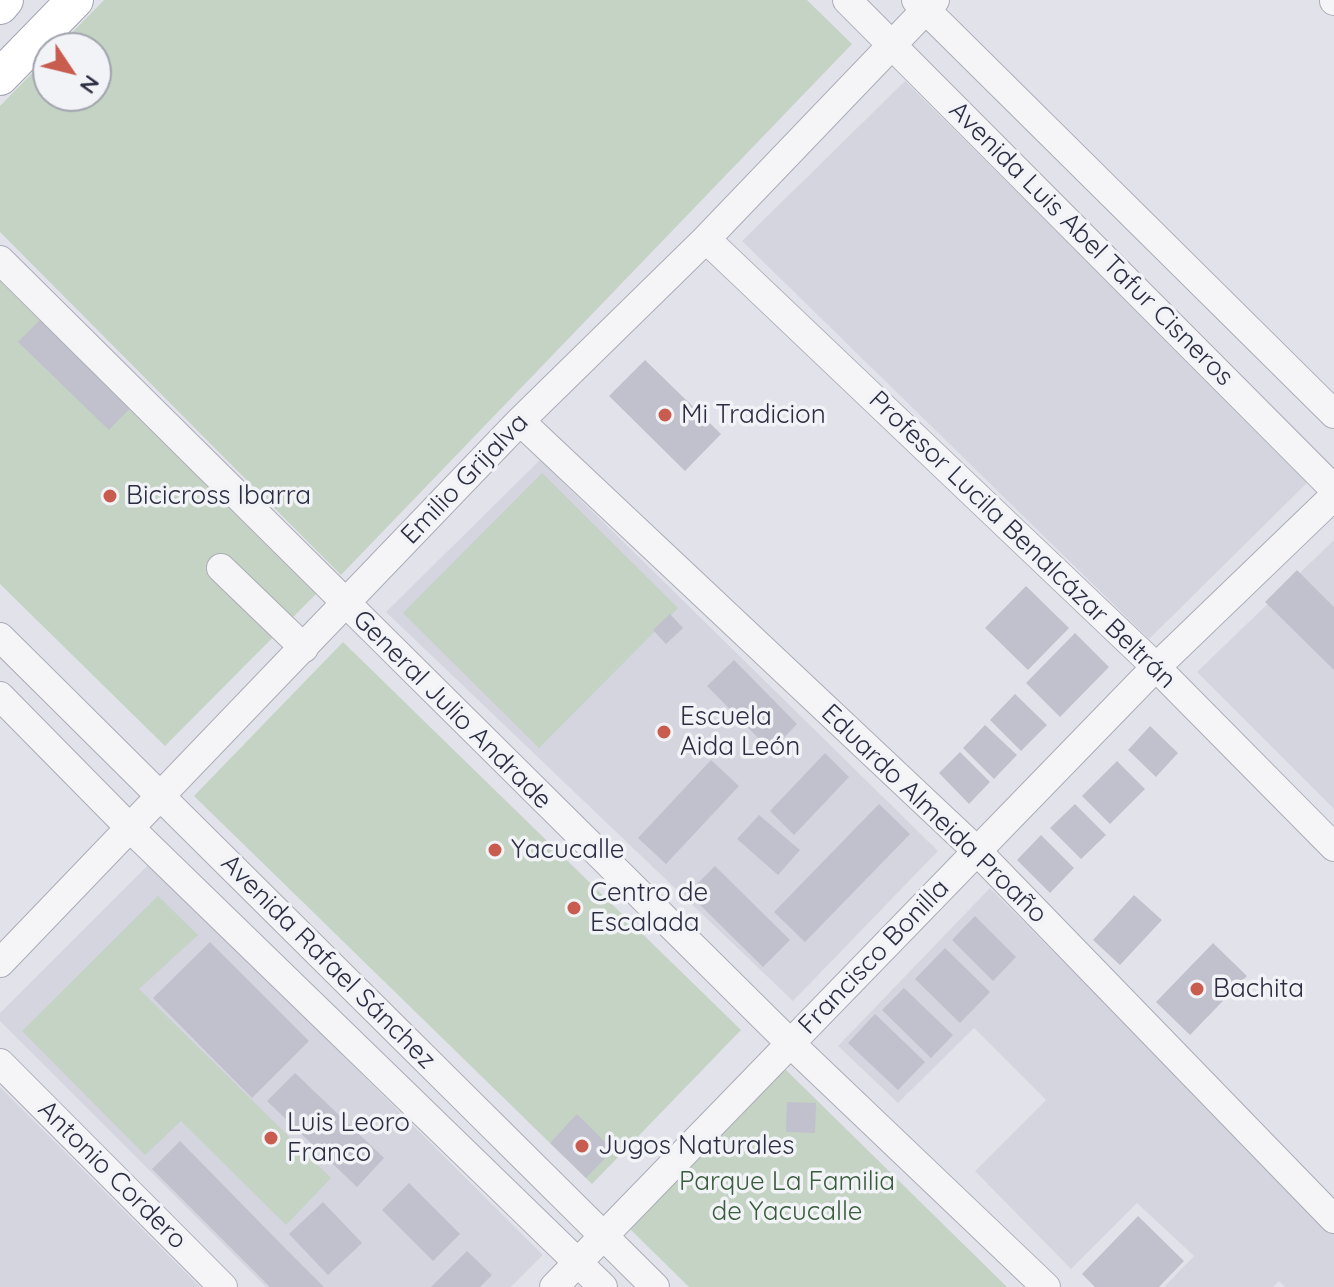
<!DOCTYPE html>
<html>
<head>
<meta charset="utf-8">
<style>
  body { margin:0 }
  #map { position:relative; width:1334px; height:1287px; overflow:hidden; background:#e2e3ea; font-family:Quicksand,sans-serif }
  canvas { display:block }
  .north { position:absolute; left:32px; top:32px; width:80px; height:80px; box-sizing:border-box; background:#f2f3f7; border:2px solid #a2a4ae; border-radius:50%; rotate:125deg; font-size:22px; font-weight:700; line-height:32px; text-align:center; color:#2b2d41 }
  .north::after { content:''; display:block; margin:auto; width:28px; height:36px; background:#c85c4e; clip-path:polygon(50% 0,100% 100%,50% 72%,0 100%) }
</style>
</head>
<body>
<div id="map">
<canvas width="1334" height="1287"></canvas>
<div class="north">N</div>
</div>
<script>
const ctx = document.querySelector('canvas').getContext('2d');
ctx.lineJoin = 'round';
function paint(path, color) {
  ctx.fillStyle = color;
  ctx.fill(path, 'evenodd');
}
function stroke(path, color, width, dash) {
  ctx.strokeStyle = color;
  ctx.lineWidth = width;
  ctx.lineCap = dash ? 'butt' : 'round';
  ctx.setLineDash(dash || []);
  ctx.stroke(path);
}
function drawText(font, color, halo, rows, align = 'center') {
  ctx.font = font + ' Quicksand,sans-serif';
  ctx.lineWidth = 7;
  ctx.setLineDash([]);
  ctx.textBaseline = 'middle';
  ctx.strokeStyle = halo;
  ctx.fillStyle = color;
  for (const [text, x, y, turn = 0] of rows) {
    ctx.save();
    ctx.translate(x, y);
    ctx.rotate((+turn || 0) * Math.PI / 180);
    ctx.textAlign = isNaN(turn) ? turn : align;
    if (halo) ctx.strokeText(text, 0, 0);
    ctx.fillText(text, 0, 0);
    ctx.restore();
  }
}
const built = new Path2D(`
  M905,81L1309,481L1149,639L742,241Z
  M540,460L938,851L793,1001L386,612Z
  M1334,540V809L1197,672Z
  M150,863L543,1255L511,1287H266L0,1021V1013Z
  M990,888L1334,1234V1287H1285L1279,1281L1273,1287H1164L1194,1256L1137,1203L1071,1269L975,1171L1046,1100L974,1028L898,1103L838,1046Z
  M0,1087L200,1287H0Z`);
const green = new Path2D(`
  M104,0H807L852,44L341,575L0,232V106L48,57V96H96V48H57Z
  M0,281L318,592L165,746L0,584Z
  M542,473L678,608L539,748L403,613Z
  M343,642L741,1030L592,1184L194,796Z
  M158,896L198,935L139,989L331,1178L286,1225L181,1121L145,1155L22,1031Z
  M785,1069L1007,1287H689L630,1229Z`);
const building = new Path2D(`
  M40,320L130,408L109,430L18,342Z
  M645,360L721,434L685,471L609,396Z
  M1297,570L1334,607V670L1265,602Z
  M1026,586L1069,628L1028,670L985,628Z
  M670,614L683,628L666,644L653,630Z
  M1075,633L1109,667L1060,717L1026,683Z
  M734,660L797,724L771,751L707,686Z
  M1015,694L1047,725L1021,751L990,720Z
  M985,725L1017,755L994,779L963,748Z
  M1150,726L1178,753L1156,777L1128,750Z
  M960,752L990,782L969,804L939,773Z
  M825,753L849,777L794,835L770,811Z
  M711,760L739,786L666,864L638,838Z
  M1117,761L1145,789L1110,824L1082,796Z
  M879,804L910,834L805,942L774,912Z
  M1075,804L1106,835L1081,859L1050,828Z
  M759,815L800,850L778,875L737,839Z
  M1041,835L1074,868L1050,893L1017,860Z
  M715,866L790,940L763,967L688,893Z
  M1134,895L1162,920L1120,965L1093,940Z
  M975,916L1016,957L993,981L952,940Z
  M210,942L309,1041L252,1098L153,998Z
  M1213,943L1247,976L1190,1035L1156,1002Z
  M945,948L990,992L960,1023L915,979Z
  M904,988L953,1035L931,1058L882,1010Z
  M875,1014L925,1062L898,1090L848,1043Z
  M295,1073L384,1158L357,1187L267,1101Z
  M787,1102L816,1103L815,1133L786,1132Z
  M577,1114L613,1150L586,1178L550,1143Z
  M180,1141L281,1244L324,1287H270L152,1169Z
  M409,1183L460,1234L433,1261L382,1210Z
  M323,1202L362,1243L328,1275L289,1234Z
  M1138,1216L1184,1261L1159,1287H1095L1082,1274Z
  M467,1251L492,1275L480,1287H431Z`);
const minor = new Path2D(`
  M847,0L1334,489
  M916,0L1334,414
  M1334,0V1
  M706,239L1156,667L1334,847
  M0,260L790,1043L1046,1287
  M520,421L977,851L1334,1219
  M221,568L304,648
  M0,637L655,1287
  M0,696L128,826L603,1287
  M0,963L520,421L706,239L935,0
  M0,1063L223,1287
  M554,1287L1145,678L1334,496`);
const major = new Path2D(`
  M0,6L5,0
  M0,77L75,0`);
const markers = [
  [665,415,8,"#c85c4e"],
  [110,496,8,"#c85c4e"],
  [664,732,8,"#c85c4e"],
  [495,850,8,"#c85c4e"],
  [574,908,8,"#c85c4e"],
  [1197,989,8,"#c85c4e"],
  [271,1138,8,"#c85c4e"],
  [582,1146,8,"#c85c4e"]
];
const streetNames = [
  ["Avenida Luis Abel Tafur Cisneros",1091,244,45],
  ["Emilio Grijalva",465,479,-46],
  ["Profesor Lucila Benalcázar Beltrán",1022,540,44],
  ["General Julio Andrade",452,710,45],
  ["Eduardo Almeida Proaño",934,814,44],
  ["Francisco Bonilla",874,957,-46],
  ["Avenida Rafael Sánchez",328,962,45],
  ["Antonio Cordero",112,1175,45]
];
const poiNames = [
  ["Mi Tradicion",681,415],
  ["Bicicross Ibarra",126,496],
  ["Escuela",680,717],
  ["Aida León",680,747],
  ["Yacucalle",511,850],
  ["Centro de",590,893],
  ["Escalada",590,923],
  ["Bachita",1213,989],
  ["Luis Leoro",287,1123],
  ["Franco",287,1153],
  ["Jugos Naturales",598,1146]
];
const parkNames = [
  ["Parque La Familia",787,1182],
  ["de Yacucalle",787,1212]
];
paint(built, '#d4d5df');
paint(green, '#c4d3c4');
paint(building, '#c0c1cc');
stroke(minor, '#abacb7', 30);
stroke(major, '#a2a4b5', 38);
stroke(minor, '#f5f5f8', 28);
stroke(major, '#fff', 36);
for (const [x, y, r, color] of markers) {
  const dot = new Path2D();
  dot.arc(x, y, r, 0, 2 * Math.PI);
  ctx.fillStyle = color;
  ctx.fill(dot);
  stroke(dot, '#f2f3f7', 3);
}
drawText('26px', '#2b2d41', '#f2f3f7', streetNames);
drawText('26px', '#2b2d41', '#f2f3f7', poiNames, 'left');
drawText('26px', '#395c3c', '#f2f3f7', parkNames);
</script>
</body>
</html>
